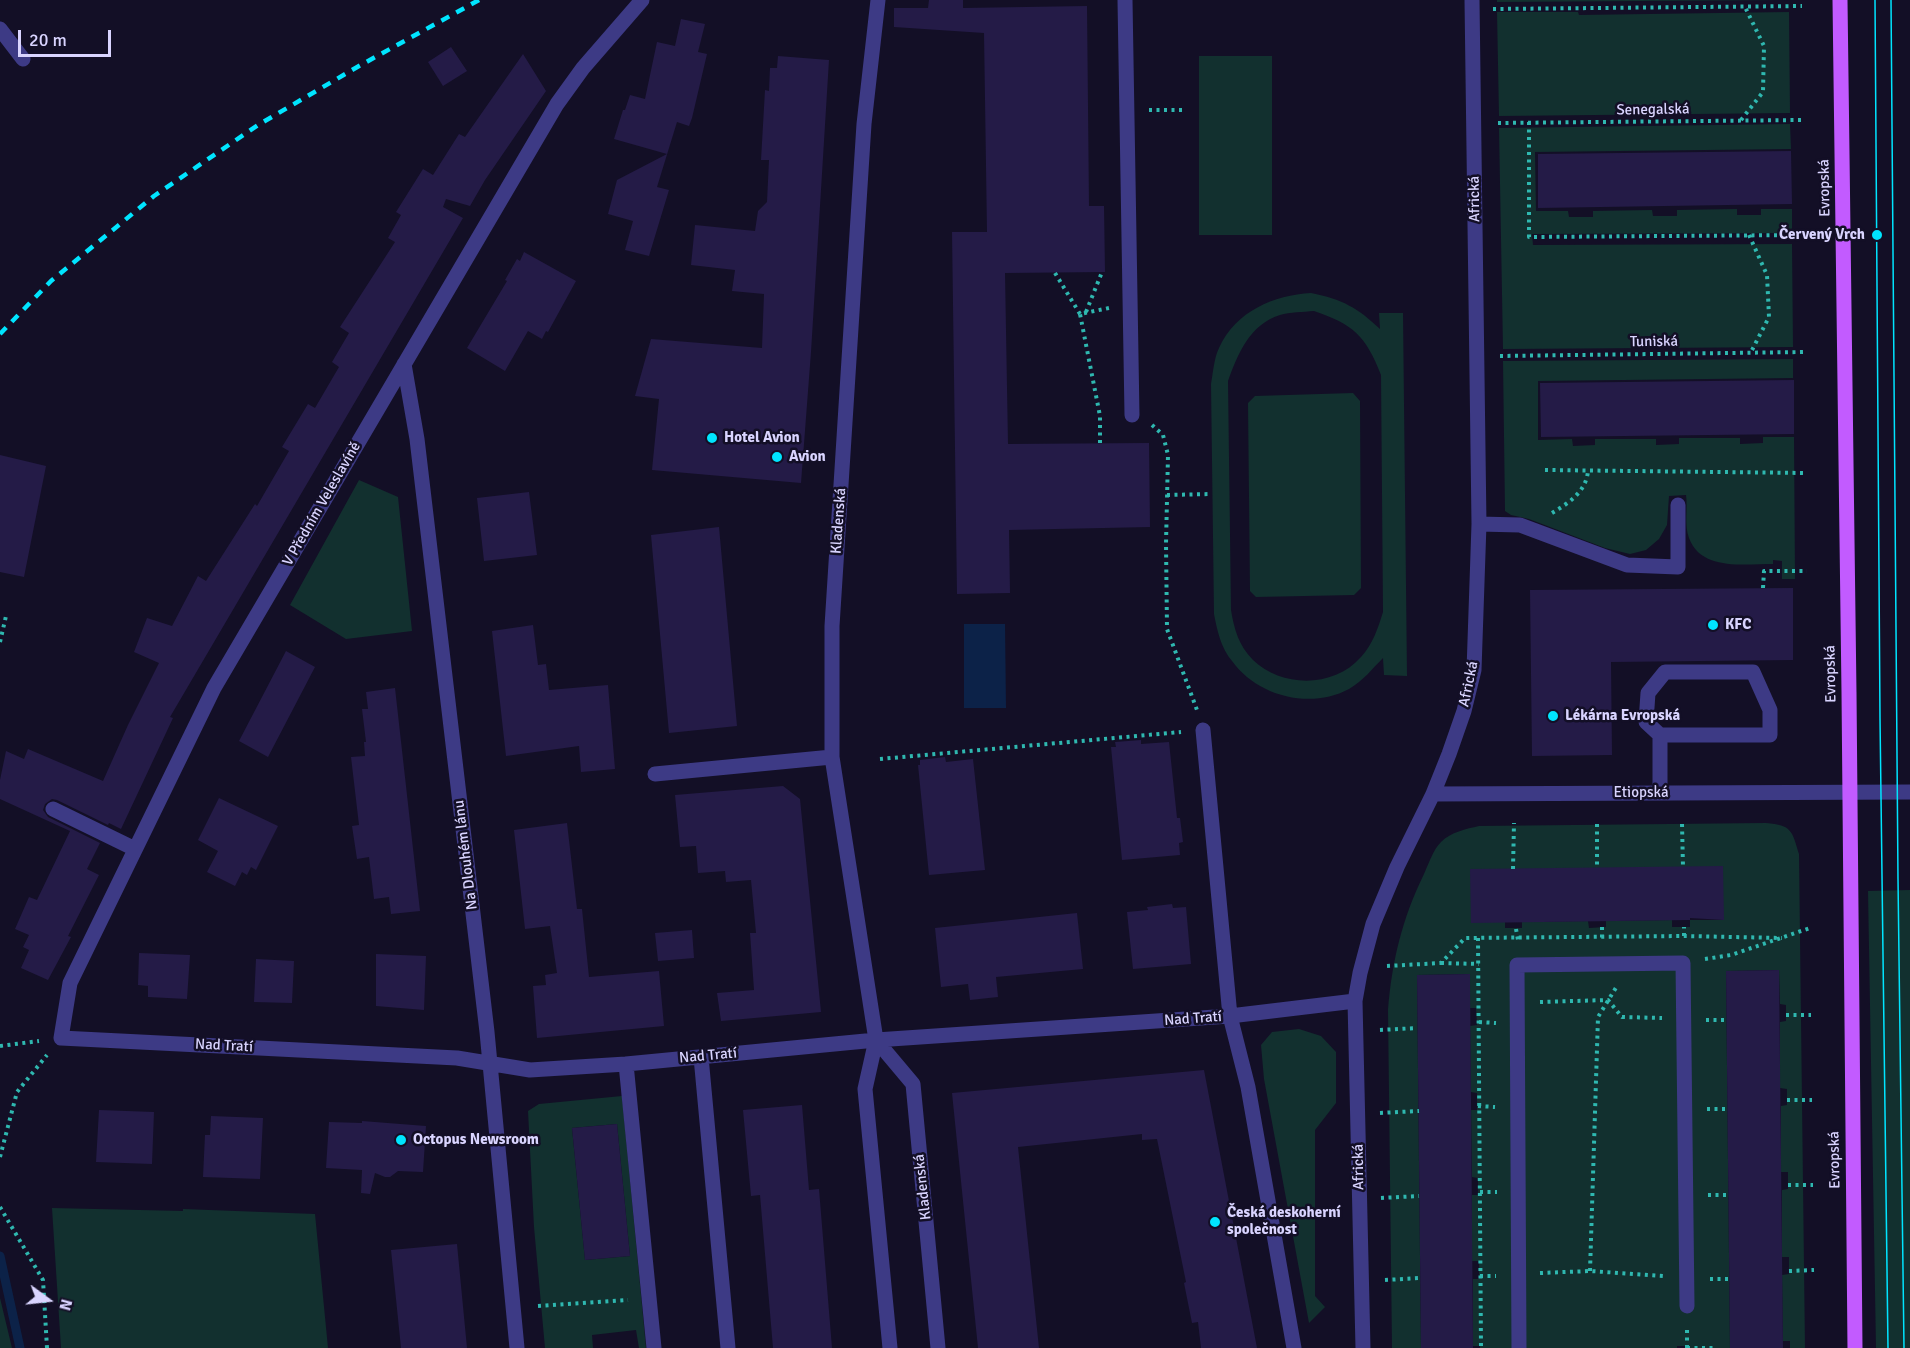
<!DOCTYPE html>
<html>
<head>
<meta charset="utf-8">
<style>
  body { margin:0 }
  #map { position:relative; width:1910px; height:1348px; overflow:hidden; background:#130f26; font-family:Signika,sans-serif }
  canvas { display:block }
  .north { position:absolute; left:18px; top:1270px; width:60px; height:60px; -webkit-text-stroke:4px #130f26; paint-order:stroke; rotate:105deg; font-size:16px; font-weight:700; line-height:24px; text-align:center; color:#d9d4ff }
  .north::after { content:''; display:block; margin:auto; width:21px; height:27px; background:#d9d4ff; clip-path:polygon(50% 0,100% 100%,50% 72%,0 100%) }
  .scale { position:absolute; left:18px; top:30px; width:93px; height:27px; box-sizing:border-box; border:3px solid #d9d4ff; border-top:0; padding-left:8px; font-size:18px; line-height:21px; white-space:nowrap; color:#d9d4ff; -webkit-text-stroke:4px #130f26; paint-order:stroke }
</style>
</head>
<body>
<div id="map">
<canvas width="1910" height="1348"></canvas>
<div class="north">N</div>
<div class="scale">20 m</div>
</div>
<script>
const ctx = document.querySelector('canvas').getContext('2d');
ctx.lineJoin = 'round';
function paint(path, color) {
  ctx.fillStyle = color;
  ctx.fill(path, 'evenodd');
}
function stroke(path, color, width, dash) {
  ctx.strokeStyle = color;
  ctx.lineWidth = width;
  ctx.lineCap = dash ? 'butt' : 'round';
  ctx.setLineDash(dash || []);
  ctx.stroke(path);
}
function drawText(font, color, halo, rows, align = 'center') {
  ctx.font = font + ' Signika,sans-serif';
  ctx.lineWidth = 5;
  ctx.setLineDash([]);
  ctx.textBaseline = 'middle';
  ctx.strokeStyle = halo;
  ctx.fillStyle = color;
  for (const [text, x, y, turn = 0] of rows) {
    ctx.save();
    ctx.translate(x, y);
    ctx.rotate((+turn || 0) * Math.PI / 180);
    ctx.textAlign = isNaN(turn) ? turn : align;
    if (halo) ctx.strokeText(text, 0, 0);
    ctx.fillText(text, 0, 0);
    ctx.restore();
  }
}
const green = new Path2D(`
  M1497,0H1789L1497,2Z
  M1497,12H1578L1579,15L1789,12L1790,113L1499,116Z
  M1199,56H1272V235H1199Z
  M1790,124L1791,149L1535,152L1536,211H1568L1569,217H1593V211L1652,210L1653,216H1677V210L1737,209V215H1761V209H1792V233L1532,234L1533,245L1792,244L1793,347L1503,349L1499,128Z
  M1311,293C1342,299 1358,308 1380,329L1379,313H1403L1407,676L1384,675L1383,658C1372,669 1363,681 1349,689C1310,710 1257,696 1232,661C1221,648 1217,630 1214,614L1211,384C1213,373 1214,358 1219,348C1236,311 1274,295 1311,293ZM1314,311C1353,324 1366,336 1381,375L1383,612C1378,628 1373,644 1361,657C1334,688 1282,688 1253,660C1239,646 1234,629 1231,610L1228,381C1238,354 1249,325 1280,315C1290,312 1303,312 1314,311Z
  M1793,359V378L1538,381V440L1572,439L1573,446L1595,445V439H1656V445L1679,444V438H1740V444L1763,443V437H1794L1795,579H1782V561L1773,560V564C1744,564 1701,571 1689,538C1684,525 1688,508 1686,495L1669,496L1667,525L1659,539L1646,550L1630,554L1605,548L1529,519L1511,515L1505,511L1503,361Z
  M1353,393L1360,401L1361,588L1354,595L1256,597L1250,591L1248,403L1255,396Z
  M359,480L398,497L412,631L346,639L290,605Z
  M1766,823C1792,825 1792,831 1799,854L1805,1348H1790V1341H1783L1782,1275L1789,1274V1257H1782V1190L1788,1189V1172H1781V1106L1787,1105V1089L1780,1088V1022L1786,1021V1005L1780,1004L1779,970L1726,971L1730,1348H1687V1346H1677V1348H1480V1346H1473V1279H1479V1261H1472V1195H1478V1178L1472,1177L1471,1110H1477V1093L1471,1092L1470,1026L1477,1025L1476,1008H1470V974L1417,975L1421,1348H1392L1388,1010C1392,961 1402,919 1424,874C1429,863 1433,850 1441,842C1451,832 1466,829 1479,826ZM1723,866V920H1690V927H1672V920L1606,921V927L1589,928L1588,921L1522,922V928H1505V922Z
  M1910,890V1348H1876L1868,891Z
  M1299,1029L1321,1036L1336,1052V1103L1315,1130V1296L1325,1307L1309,1323L1264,1079L1261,1045L1272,1032Z
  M622,1096L646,1348H639L636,1330L592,1335L593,1348H545L534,1227L528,1111L539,1104ZM617,1124L630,1256L585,1260L572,1128Z
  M52,1208L183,1211V1209L315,1214L328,1348H61Z
  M0,1298L12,1348H0Z`);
const water = new Path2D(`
  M964,624H1005L1006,708H964Z`);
const stream = new Path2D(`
  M0,1256L20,1348`);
const building = new Path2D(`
  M929,0H963V8L1087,6L1089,206H1104L1105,272L1005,273L1008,444L1149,443L1150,527L1009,530L1010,593L957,594L952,232H987L984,33L894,27V8H928Z
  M681,19L705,24L698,52L707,54L692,118L689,126L677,122L657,187L669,190L649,256L625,250L633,221L608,214L617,180L667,154L614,139L623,110H625L630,95L645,99L657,42L675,46Z
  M451,47L467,71L443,86L428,62Z
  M523,54L546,91L485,180L470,206L446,199L443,207L463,218L170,717L173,718L121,829L109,823L108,825L57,800L52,799L45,804L43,810L48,817L100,843L87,869L99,875L68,936L71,937L48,980L21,968L29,950L23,947L29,935L15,929L29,897L37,900L70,831L0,799V780L6,751L24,759L28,749L103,781L128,725L159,663L134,652L147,618L172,626L198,576L206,581L255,504L257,506L289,451L282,447L308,404L315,408L339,367L332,362L349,333L340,327L395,242L388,238L401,215L396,212L423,169L433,175L459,134L465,137Z
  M778,56L829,60L811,352L801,483L652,470L659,399L635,396L651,339L762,348L764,294L732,291L735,270L691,265L695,225L755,231L758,211L767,202L769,160H761L765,90L769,91L770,68H777Z
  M1791,151L1792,204L1538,208V154Z
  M524,252L576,281L548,332L546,331L542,339L528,331L505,371L467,348L507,281L505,280L517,259L520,261Z
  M1794,380V434L1541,437L1540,383Z
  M0,455L46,466L24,577L0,572Z
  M529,492L537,555L484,561L477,498Z
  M719,527L737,726L669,733L651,535Z
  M1793,588V660L1611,662L1612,755L1532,756L1530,590Z
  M533,625L538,665L546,664L549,690L608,685L615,769L581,772L579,746L506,756L492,631Z
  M286,651L315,667L268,757L239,741Z
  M395,688L420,911L391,914L389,897L374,899L369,857L357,859L352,826L359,825L351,757L365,756L364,742H366L362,709H368L366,692Z
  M1141,740V744L1169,742L1177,818H1180L1183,842L1179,843L1180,855L1122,860L1111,747H1116L1115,742Z
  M945,757L946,762L973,759L985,870L929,875L918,765H920V760Z
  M783,786L800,799L821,1012L721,1021L717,993L754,990L750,933H756L751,880L726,882L725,871L698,873L696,846L680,847L675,795Z
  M219,798L278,826L256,870L251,867L247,875L242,872L235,886L207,872L218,851L198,840Z
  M567,823L577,909H582L589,977L659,971L664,1026L537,1038L533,986L546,985L545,975L557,973L550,926L525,929L514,830Z
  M1723,866L1724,920L1690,918V920L1471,923L1470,869Z
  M1172,904L1173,908L1186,907L1191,964L1133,969L1127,912L1148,910L1147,907Z
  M1077,913L1083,969L996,977L998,997L970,1000L968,984L941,987L935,928Z
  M692,930L694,958L658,961L655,933Z
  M139,953L190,955L187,999L148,997V986L138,985Z
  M376,954L426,956L424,1010L376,1006Z
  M256,959L294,961L292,1003L254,1002Z
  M1779,970L1783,1348H1730L1726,971Z
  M1470,974L1473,1348H1421L1417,975Z
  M1204,1070L1257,1348H1201L1198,1322L1192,1323L1184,1283L1186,1282L1157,1139L1142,1140V1134L1018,1147L1039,1348H978L952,1093Z
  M802,1105L809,1190L819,1189L832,1348H773L760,1195L751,1196L743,1110Z
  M99,1110L154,1112L152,1164L96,1162Z
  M211,1116L263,1118L260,1179L203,1177L205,1135H210Z
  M362,1121L426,1126L423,1172L398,1171L390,1177H385L375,1173L370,1194L361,1193L362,1170L326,1168L329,1122L362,1123Z
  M617,1124L630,1256L585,1260L572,1128Z
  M457,1244L467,1348H401L391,1250Z`);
const path = new Path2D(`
  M1493,9L1802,6
  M1149,110H1182
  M1741,120L1763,92L1764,46L1745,7
  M1529,122V237L1804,235
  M1498,123L1803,120
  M1749,235L1767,275L1769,317L1751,352
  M1055,273L1080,314
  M1086,312L1102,272
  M1500,356L1805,352
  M1152,425L1163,435L1168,455L1166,544L1167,629L1197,710
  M1100,443V416L1080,314L1109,308
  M1545,470L1806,473
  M1167,495L1212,494
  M1552,513C1569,503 1587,491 1588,470
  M1763,588L1764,571H1807
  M0,642L6,616
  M880,759L1181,732
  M1597,824V868
  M1682,824L1683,867
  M1513,869L1514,823
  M1602,927V939
  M1516,929L1518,940
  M1684,936V927
  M1478,938L1481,1348
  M1705,959L1731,955L1810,928
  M1441,963L1479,964
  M1387,966L1441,963L1465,938L1684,936L1782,938
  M1540,1002L1608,1000L1622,1017L1662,1018
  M1786,1015H1811
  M1706,1020H1726
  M1479,1022L1496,1023
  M1380,1030L1417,1028
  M0,1046L39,1041
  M1787,1100H1812
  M1478,1106L1495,1107
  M1707,1109H1727
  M1380,1113L1419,1111
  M0,1157L17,1092L47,1055
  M1788,1185H1813
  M1480,1192H1497
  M1708,1195H1728
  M1381,1198L1419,1196
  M0,1207L43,1280L47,1348
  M1590,1271L1598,1017L1617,986
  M1789,1271L1814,1270
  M1540,1273L1590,1271L1664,1276
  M1480,1276H1496
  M1710,1279H1729
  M1385,1280L1420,1278
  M538,1306L628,1300
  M1687,1348V1328
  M1687,1348H1717`);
const minor = new Path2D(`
  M642,0L583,68L557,104L214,688L70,983L61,1038L457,1058L530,1070L626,1064L876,1040L1230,1016L1355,1001
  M878,0L864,124L832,626V757L876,1040L865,1089L890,1348
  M1125,0L1132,415
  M0,29L23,59
  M404,364L417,439L487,1032L517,1348
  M1479,524L1520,525L1627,565L1678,567V505
  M1665,672H1753L1770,710V735H1660L1646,722L1648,693Z
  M1203,730L1230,1016L1248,1087L1294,1348
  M1660,735V793
  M655,774L832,757
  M1433,794L1910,792
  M53,809L135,849
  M876,1040L913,1084L938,1348
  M701,1057L728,1348
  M626,1064L654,1348
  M1363,1348L1355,1001L1360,973L1373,924L1397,867L1433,794L1449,754L1464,711L1474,670L1479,524L1472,0
  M1519,1348L1517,965L1683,963L1687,1306`);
const major = new Path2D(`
  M1840,0L1849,692L1855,1348`);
const tram = new Path2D(`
  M1875,0L1880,718L1888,1348
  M1891,0L1898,879L1904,1348`);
const rail = new Path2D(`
  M0,334L51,281L154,196L258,125L359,66L479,0`);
const markers = [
  [1877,235,6,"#00e5ff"],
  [712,438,6,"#00e5ff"],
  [777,457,6,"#00e5ff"],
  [1713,625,6,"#00e5ff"],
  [1553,716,6,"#00e5ff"],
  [401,1140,6,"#00e5ff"],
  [1215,1222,6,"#00e5ff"]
];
const streetNames = [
  ["Senegalská",1653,110,-1],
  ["Evropská",1825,188,-91],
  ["Africká",1475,199,-91],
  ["Tuniská",1654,342,-1],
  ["V Předním Veleslavíně",322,504,-60],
  ["Kladenská",839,521,-86],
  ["Evropská",1831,674,-91],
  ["Africká",1469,684,-78],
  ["Etiopská",1641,793],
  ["Na Dlouhém lánu",466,855,-97],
  ["Nad Tratí",1193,1019,-4],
  ["Nad Tratí",224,1046,3],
  ["Nad Tratí",708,1056,-5],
  ["Evropská",1835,1160,-91],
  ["Africká",1359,1167,-91],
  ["Kladenská",923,1187,-96]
];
const poiNames = [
  ["Červený Vrch",1865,235,"right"],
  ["Hotel Avion",724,438],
  ["Avion",789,457],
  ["KFC",1725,625],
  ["Lékárna Evropská",1565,716],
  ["Octopus Newsroom",413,1140],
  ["Česká deskoherní",1227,1213],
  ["společnost",1227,1230]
];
paint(green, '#12302f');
paint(water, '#0c2248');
stroke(stream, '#0c2248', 9);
paint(building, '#241b47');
stroke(path, '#2fb8b0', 4, [3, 4.5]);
stroke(minor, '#3d3a85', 15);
stroke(major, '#c25bff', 15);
stroke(tram, '#00e5ff', 1.5);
stroke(rail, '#00e5ff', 4.5, [9, 8]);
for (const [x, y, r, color] of markers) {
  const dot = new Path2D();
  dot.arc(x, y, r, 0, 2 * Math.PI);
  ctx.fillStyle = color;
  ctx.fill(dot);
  stroke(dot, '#130f26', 2);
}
drawText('15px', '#d9d4ff', '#130f26', streetNames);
drawText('bold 15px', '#d9d4ff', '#130f26', poiNames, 'left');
</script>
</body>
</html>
